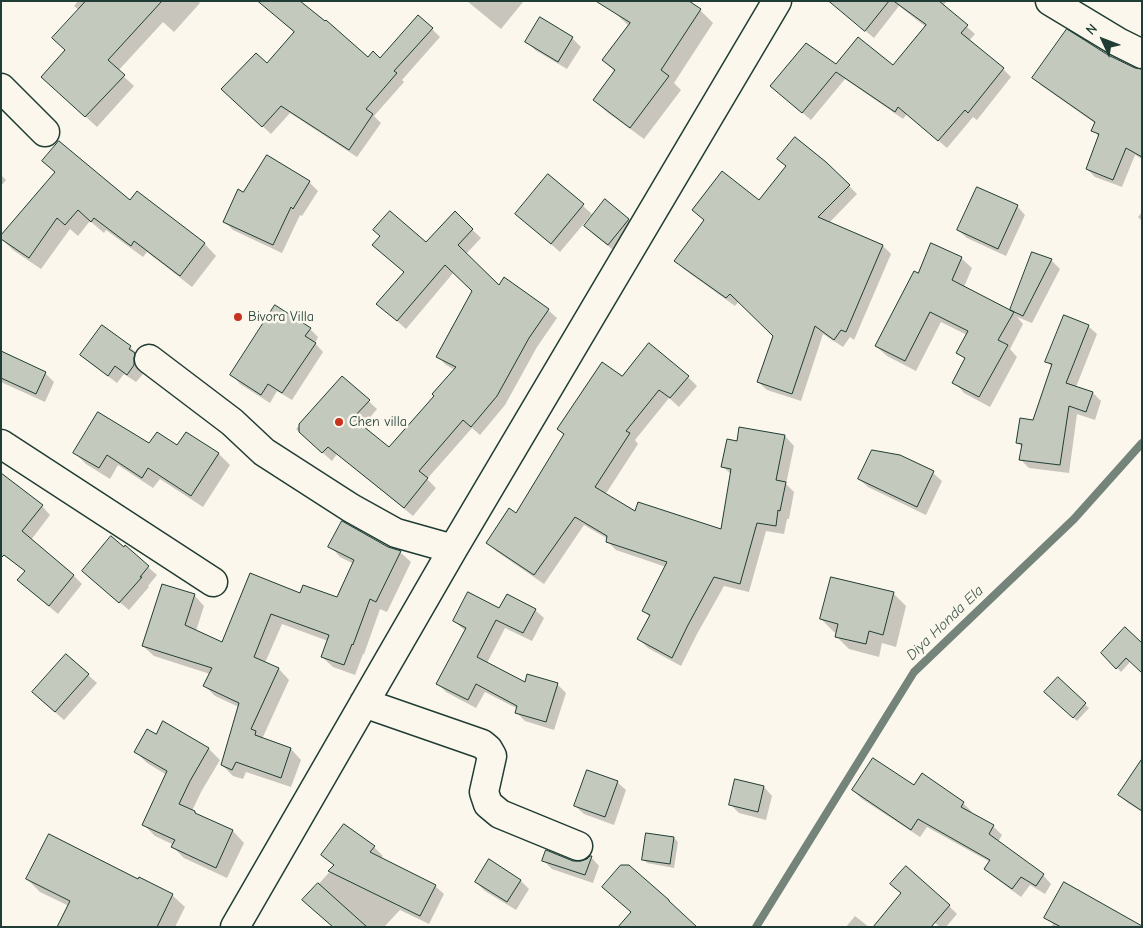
<!DOCTYPE html>
<html>
<head>
<meta charset="utf-8">
<style>
  body { margin:0 }
  #map { position:relative; width:1143px; height:928px; overflow:hidden; background:#fbf7ec; font-family:"Comic Neue",sans-serif }
  canvas { display:block }
  .frame { position:absolute; inset:0; border:2px solid #1f3d34; pointer-events:none }
  .north { position:absolute; left:1078px; top:15px; width:50px; height:50px; -webkit-text-stroke:4px #fbf7ec; paint-order:stroke; rotate:313deg; font-size:14px; font-weight:700; line-height:20px; text-align:center; color:#1f3d34 }
  .north::after { content:''; display:block; margin:auto; width:18px; height:22px; background:#1f3d34; clip-path:polygon(50% 0,100% 100%,50% 72%,0 100%) }
</style>
</head>
<body>
<div id="map">
<canvas width="1143" height="928"></canvas>
<div class="frame"></div>
<div class="north">N</div>
</div>
<script>
const ctx = document.querySelector('canvas').getContext('2d');
ctx.lineJoin = 'round';
function paint(path, color) {
  ctx.fillStyle = color;
  ctx.fill(path, 'evenodd');
}
function stroke(path, color, width, dash) {
  ctx.strokeStyle = color;
  ctx.lineWidth = width;
  ctx.lineCap = dash ? 'butt' : 'round';
  ctx.setLineDash(dash || []);
  ctx.stroke(path);
}
function drawText(font, color, halo, rows, align = 'center') {
  ctx.font = font + ' "Comic Neue",sans-serif';
  ctx.lineWidth = 5;
  ctx.setLineDash([]);
  ctx.textBaseline = 'middle';
  ctx.strokeStyle = halo;
  ctx.fillStyle = color;
  for (const [text, x, y, turn = 0] of rows) {
    ctx.save();
    ctx.translate(x, y);
    ctx.rotate((+turn || 0) * Math.PI / 180);
    ctx.textAlign = isNaN(turn) ? turn : align;
    if (halo) ctx.strokeText(text, 0, 0);
    ctx.fillText(text, 0, 0);
    ctx.restore();
  }
}
const shadow = new Path2D(`
  M78,1H198L200,3L174,32L163,22L118,71L134,86L97,127L53,87L67,51L79,10L74,6Z
  M467,1H523V2L501,29Z
  M686,1L700,10L713,23L674,83L681,90L644,139L607,112L594,100L615,72L604,60L629,26L614,12Z
  M835,1H947L943,6L975,34L969,41L1003,69L1011,77L977,120L973,117L947,148L907,114L903,119L845,79L811,120L780,94L836,66L893,67L926,27L899,6L874,38L841,11L833,3Z
  M541,19L572,38L581,47L567,69L535,50L527,41Z
  M432,29L440,37L402,80L404,82L374,116L381,123L357,157L290,113L271,134L231,97L267,65L368,58L380,59Z
  M1107,56L1135,69L1142,71V159L1135,155L1122,187L1095,177L1087,169L1099,137L1093,130L1096,124L1042,86L1034,78Z
  M44,161L204,243L216,256L192,287L147,252L143,257L106,230L104,233L90,221L78,236L70,229L41,269L13,250L1,238L55,173Z
  M826,163L857,194L829,223L883,246L891,254L854,340L850,337L843,347L823,334L801,401L767,390L758,382L774,336L739,301L735,306L685,270L676,261L705,221L693,210L759,202Z
  M1,175L6,180L1,186Z
  M548,175L592,214L560,252L525,222Z
  M309,182L318,191L302,216L300,215L282,253L233,230L224,221Z
  M606,201L629,220L637,228L617,253L594,235L586,226Z
  M1017,206L1025,215L1006,256L967,238L958,230Z
  M1142,212V221L1138,217Z
  M455,213L481,238L466,254L499,286L548,310L557,318L537,347L505,405L480,435L472,428L427,479L436,488L413,516L337,454L332,461L296,429L342,377L377,409L362,427L390,449L436,396L455,370L446,365L438,357L473,291L454,272L406,329L378,304L405,273L382,253L426,244Z
  M961,258L972,268L964,287L1015,314L1011,309L1051,260L1060,269L1032,323L1017,317L1023,324L1010,349L1017,357L990,407L964,393L954,382L966,360L958,352L967,335L941,322L916,371L887,356L876,346L919,275Z
  M1088,326L1097,334L1076,387L1093,393L1101,401L1095,420L1077,414L1069,473L1029,468L1020,459L1022,447L1018,443L1034,421L1052,367L1046,361Z
  M310,329L318,337L315,343L323,352L292,400L277,391L270,403L240,384L232,375Z
  M130,347L139,355L142,367L143,374L136,382L124,374L117,383L90,363L81,355Z
  M1,353L45,373L54,382L45,402L1,382Z
  M688,377L697,386L679,407L669,398L635,440L638,444L605,495L636,513L722,531L732,475L723,467L738,443L785,436L794,446L786,484L794,492L789,519H787L784,534L766,531L749,592L724,586L697,634L681,666L648,648L639,639L650,617L643,610L666,567L616,550L607,541L608,539L584,525L544,584L496,551L487,542L517,515L564,435L558,429L623,378Z
  M186,433L219,454L230,465L203,507L160,479L153,488L118,465L110,479L86,464L75,453L150,445L178,447Z
  M899,456L933,473L942,481L926,515L868,487L859,479Z
  M6,478L42,506L50,515L31,540L74,576L82,584L58,614L28,589L19,580L26,572L1,553Z
  M330,546L388,548L400,552L411,562L387,612L380,609L364,654H363L355,675L333,667L322,657L328,641L282,624L265,663L279,669L289,680L262,739L291,749L301,760L291,787L246,772L243,779L233,776L222,765L239,707L215,696L205,686L210,674L154,656L143,646L194,595L204,606L196,631L223,644L300,595L338,598L354,564L340,557Z
  M125,547L157,575L148,586L149,587L129,610L92,579Z
  M893,593L906,606L896,647L882,643L879,657L849,649L836,636L837,633L834,632L821,619Z
  M500,609L535,610L544,618L532,641L505,628L487,663L525,684H557L566,693L554,730L525,721L517,713L518,709L485,692L476,708L446,692L438,684L466,631L463,629L454,621Z
  M1125,629L1131,661L1121,672L1102,653Z
  M88,675L97,683L64,720L42,701Z
  M1058,679L1089,708L1077,721L1050,696Z
  M156,735L208,748L220,760L201,792L192,811L198,816L233,831L244,843L227,878L184,858L173,847L174,845L155,836L144,825L167,775L147,763L136,752Z
  M923,775L963,803L972,812L971,813L993,826L1002,835L998,842L1043,875L1051,884L1045,894L1030,885L1021,897L994,877L986,868L990,862L927,827L920,837L862,799L853,790L914,786Z
  M1142,775V812L1128,803L1119,795Z
  M736,780L764,787L772,796L766,820L739,813L730,804Z
  M617,782L626,790L614,825L584,814L575,806Z
  M344,825L374,847L383,856L380,859L435,886L444,894L429,924L400,910L384,927H333L304,900L335,866L323,855Z
  M674,838L678,842L674,868L647,863L643,859Z
  M591,857L599,866L593,883L552,869L543,860L581,863Z
  M27,879L138,881L172,895L185,907L175,927H59L69,906L40,892Z
  M520,880L529,889L516,910L485,891L476,882Z
  M949,906L957,914L946,927H940L935,923L932,927H874Z
  M855,916L869,927H846Z
  M1046,917L1134,927H1051L1053,924Z`);
const stream = new Path2D(`
  M756,927L914,672L1074,519L1142,443`);
const building = new Path2D(`
  M86,1H162L108,60L125,75L85,117L41,77L65,50L52,38Z
  M258,1H300L325,21L326,20L368,57L373,51L380,58L418,15L433,28L394,71L397,73L366,109L373,114L349,150L281,106L262,127L221,89L256,53L267,63L294,32Z
  M596,1H689L701,9L661,70L669,76L630,128L593,100L615,70L602,60L630,23Z
  M829,1H889L865,31Z
  M894,1H939L968,25L961,33L1004,68L968,113L965,110L938,141L898,107L895,112L836,72L802,113L770,86L806,43L836,64L858,37L893,65L926,25Z
  M540,17L573,37L558,62L525,42Z
  M1067,29L1108,55L1135,68L1142,69V157L1126,148L1113,180L1086,169L1099,134L1091,131L1095,122L1032,78Z
  M795,137L826,162L850,185L818,217L883,245L846,332L841,330L834,340L815,326L792,394L757,382L773,336L730,294L726,298L674,261L704,220L692,210L722,171L759,200L786,166L777,159Z
  M59,141L130,200L137,191L205,243L180,276L134,241L131,246L94,218L91,222L78,210L65,225L57,218L29,258L1,239V235L55,172L42,161Z
  M267,155L310,181L293,209L291,207L273,245L223,222L238,189L243,192Z
  M548,174L584,204L551,244L515,214Z
  M977,187L1018,205L998,249L957,230Z
  M605,199L629,219L608,245L584,226Z
  M390,211L426,242L455,211L473,229L458,245L499,285L504,277L549,309L529,338L497,396L471,427L463,420L419,471L428,478L404,508L328,447L322,453L299,432V424L342,376L370,400L353,418L389,447L434,396L432,394L456,367L436,357L472,291L445,265L397,321L376,304L404,272L372,245L380,236L373,230Z
  M931,243L962,257L952,280L1014,312L998,340L1008,345L979,397L952,383L965,358L956,353L968,331L930,312L905,361L875,346L914,271L918,273Z
  M1032,252L1052,259L1023,316L1010,310Z
  M275,305L311,328L305,336L316,343L282,393L268,384L261,395L230,375Z
  M1064,315L1089,325L1066,383L1093,392L1086,412L1069,406L1060,465L1019,460L1022,444L1016,443L1020,418L1033,420L1052,364L1045,362Z
  M102,325L131,346L129,349L135,353L134,358V365L127,375L115,366L108,376L80,355Z
  M649,343L689,376L670,398L659,390L626,431L630,433L595,487L635,511L638,502L721,529L731,469L721,467L727,439L737,441L739,427L785,435L776,480L786,482L780,511L778,510L776,526L757,523L740,584L714,577L688,625L672,658L637,639L650,615L642,611L667,562L606,542L607,536L575,517L534,575L486,543L509,508L516,513L564,434L557,429L602,362L622,376Z
  M1,351L46,372L36,394L1,378Z
  M98,412L149,443L157,432L177,445L186,432L219,453L191,496L148,468L142,478L107,455L99,468L73,453Z
  M872,450L900,455L934,471L917,507L858,479Z
  M1,473L43,505L22,531L74,575L49,606L17,580L25,571L4,555L1,558Z
  M342,521L388,547L401,551L376,602L370,599L353,645L352,644L344,665L321,657L329,635L271,614L254,657L279,668L251,729L256,731L255,735L291,748L281,778L236,762L232,770L221,765L239,703L203,686L212,668L142,646L162,584L195,594L185,625L222,642L250,573L300,593L303,585L337,597L354,560L328,547Z
  M111,536L124,547L125,545L149,566L140,577H142L119,603L82,571Z
  M831,577L894,592L883,635L869,631L866,644L835,637L838,624L820,619Z
  M468,592L499,608L507,594L536,609L523,633L496,620L477,657L525,682L527,674L558,683L546,722L515,713L517,706L476,684L468,700L436,684L466,628L453,621Z
  M1125,627L1142,643V673L1126,658L1116,669L1101,653Z
  M66,654L89,674L55,712L32,692Z
  M1058,677L1086,703L1073,718L1044,692Z
  M163,721L209,748L190,781L179,804L195,811V813L233,830L216,868L171,847L175,840L142,825L167,771L134,752L147,729L156,734Z
  M873,758L914,785L922,773L964,802L961,807L994,825L989,834L1044,874L1036,886L1021,877L1012,889L984,869L990,860L918,819L911,830L852,790Z
  M1142,759V811L1118,795Z
  M587,770L618,781L605,817L574,806Z
  M735,779L764,786L758,812L729,805Z
  M344,824L375,846L370,852L436,885L420,916L328,871L334,865L321,855Z
  M646,833L674,837L670,864L642,860Z
  M49,834L138,879L139,877L173,894L157,927H57L70,901L26,879Z
  M546,850L573,861H581L587,859L590,856H592L585,875L542,861Z
  M489,859L521,880L507,902L475,882Z
  M621,865H629L669,900V901L697,927H618L631,912L602,887Z
  M906,866L950,905L931,927H873L901,893L890,884Z
  M1064,882L1142,926V927H1061L1044,918Z
  M318,883L367,927H333L302,900Z`);
const minor = new Path2D(`
  M1,88L45,132
  M149,359L232,422L264,452L351,508L396,533L453,549
  M1,444L213,582
  M364,703L482,744L488,749L492,756L484,792L488,804L500,814L578,846
  M235,927L453,549L777,1`);
const major = new Path2D(`
  M1050,1L1118,42L1142,54`);
const markers = [
  [238,317,5,"#c8321e"],
  [339,422,5,"#c8321e"]
];
const poiNames = [
  ["Bivora Villa",248,317],
  ["Chen villa",349,422]
];
const waterNames = [
  ["Diya Honda Ela",945,623,-44]
];
paint(shadow, '#0003');
stroke(stream, '#74847b', 8);
paint(building, '#c4c9be');
stroke(building, '#1f3d34', 1);
stroke(minor, '#1f3d34', 31);
stroke(major, '#1f3d34', 31);
stroke(minor, '#fbf7ec', 28);
stroke(major, '#fbf7ec', 28);
for (const [x, y, r, color] of markers) {
  const dot = new Path2D();
  dot.arc(x, y, r, 0, 2 * Math.PI);
  ctx.fillStyle = color;
  ctx.fill(dot);
  stroke(dot, '#fbf7ec', 2);
}
drawText('14px', '#1f3d34', '#fbf7ec', poiNames, 'left');
drawText('italic 15px', '#425b52', '#fbf7ec', waterNames);
</script>
</body>
</html>
